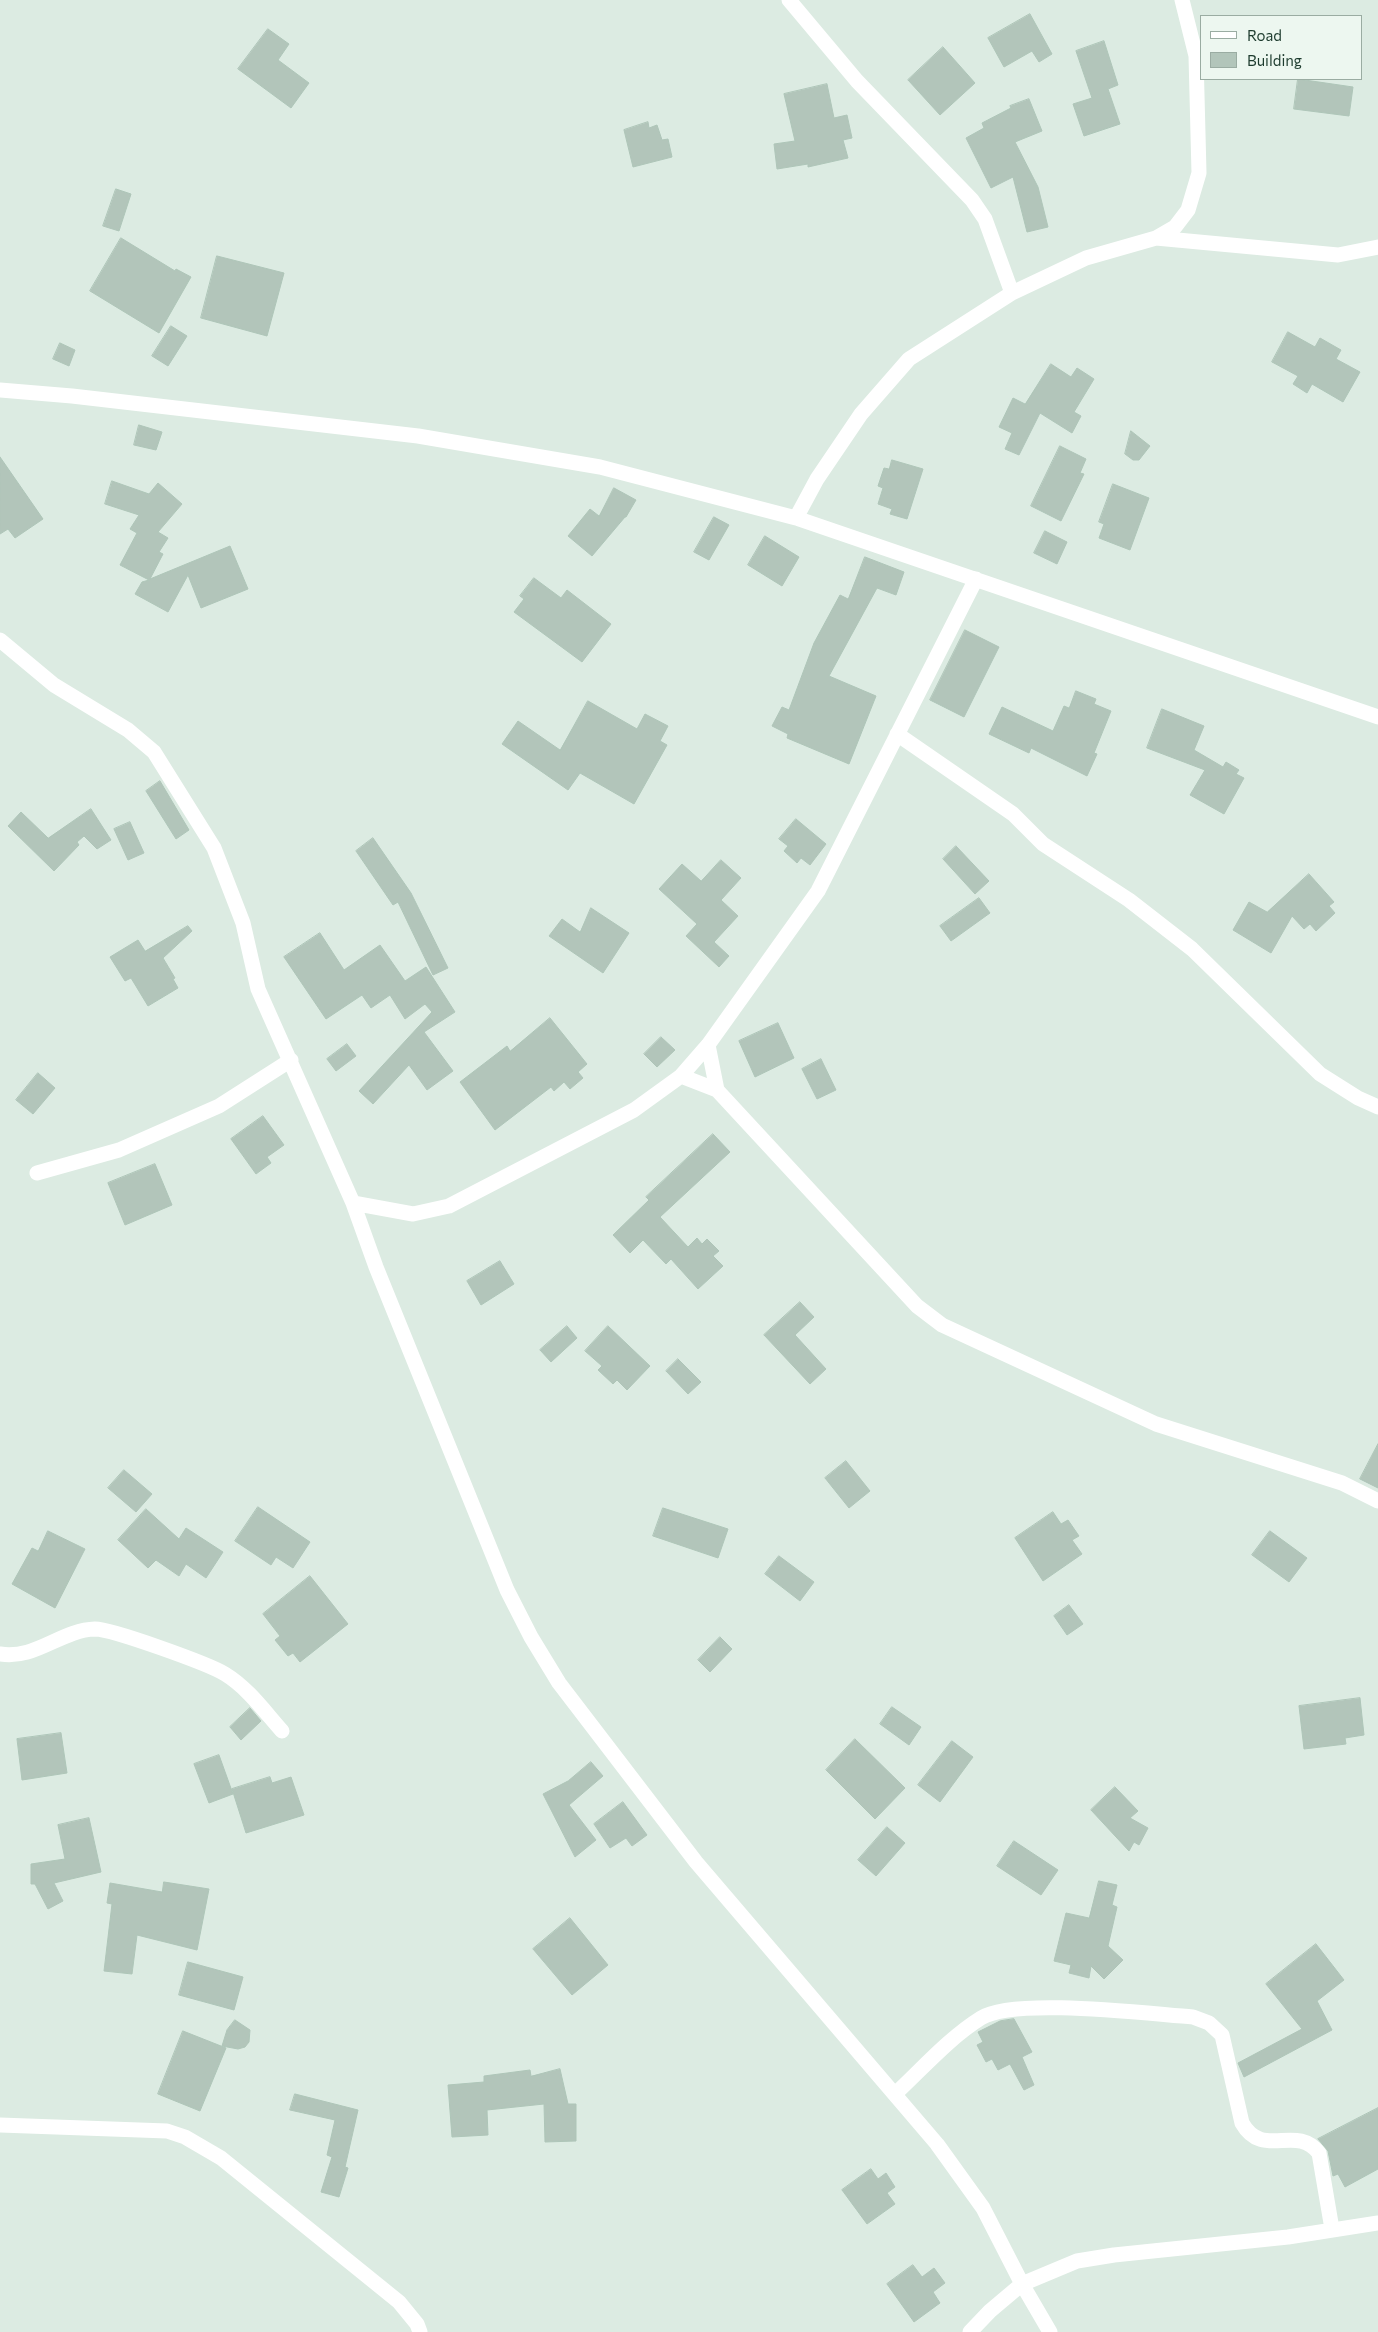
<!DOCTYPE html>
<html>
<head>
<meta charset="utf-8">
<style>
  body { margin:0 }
  #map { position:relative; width:1378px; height:2332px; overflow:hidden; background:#dcebe2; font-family:Commissioner,sans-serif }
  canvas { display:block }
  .legend { position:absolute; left:1200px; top:15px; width:162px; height:65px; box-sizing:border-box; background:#edf7f0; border:1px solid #9aaca2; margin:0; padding:6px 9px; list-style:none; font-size:15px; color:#1d3b2e }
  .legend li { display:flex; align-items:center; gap:10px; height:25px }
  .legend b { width:25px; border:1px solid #9aaca2 }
</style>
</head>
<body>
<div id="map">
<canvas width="1378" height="2332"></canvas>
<ul class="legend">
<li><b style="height:6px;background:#fff"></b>Road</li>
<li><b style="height:14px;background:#b2c5ba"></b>Building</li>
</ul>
</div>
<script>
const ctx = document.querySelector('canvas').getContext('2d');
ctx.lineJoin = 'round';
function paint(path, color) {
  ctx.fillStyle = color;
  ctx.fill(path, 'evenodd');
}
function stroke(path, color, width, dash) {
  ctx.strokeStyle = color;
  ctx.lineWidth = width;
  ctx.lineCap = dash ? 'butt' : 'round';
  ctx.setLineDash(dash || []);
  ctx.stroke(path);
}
const building = new Path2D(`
  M1030,14L1052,54L1039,62L1032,51L1004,67L988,38Z
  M268,29L289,44L278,60L309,83L291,108L238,69Z
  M1104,41L1118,85L1108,89L1120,124L1084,136L1073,104L1092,98L1076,51Z
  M943,47L975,83L940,115L908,80Z
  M1298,79L1353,87L1349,116L1294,109Z
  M827,84L834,118L847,115L852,138L843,140L848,158L808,167V164L777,169L774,144L795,141L784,94Z
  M1029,99L1042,131L1015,142L1038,187L1048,227L1027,232L1013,177L991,188L966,138L984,128L982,123L1011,108L1010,106Z
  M648,122L649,128L657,125L662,140L668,139L672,157L633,167L624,130Z
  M116,189L131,194L119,231L103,226Z
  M121,238L175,271L176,269L191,277L159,333L90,291Z
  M217,256L284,273L267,336L201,318Z
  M171,326L187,336L168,366L152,356Z
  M1288,332L1315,347L1320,338L1341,350L1336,359L1360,372L1343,402L1312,384L1307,393L1293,384L1298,376L1272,362Z
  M60,343L75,350L69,366L53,359Z
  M1051,364L1071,377L1077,368L1094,379L1074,412L1081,416L1072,433L1040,413L1019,455L1005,449L1012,433L999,427L1013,398L1025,404Z
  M139,425L162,432L156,450L134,445Z
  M1131,431L1150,446L1139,460H1133L1125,454Z
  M1060,446L1086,459L1080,473L1084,474L1061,521L1031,506Z
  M0,457L43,519L15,538L8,529L0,534Z
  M892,460L923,469L907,519L890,514L892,509L878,504L883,488L878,486L884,468L889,469Z
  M112,481L149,494L158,483L182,504L158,532L168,538L159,552L163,554L150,579L230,546L248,589L201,608L188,575L168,612L135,594L142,582L149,580L120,565L137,533L130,529L139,515L105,504Z
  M1113,484L1149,498L1130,550L1099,538L1104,524L1099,522Z
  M614,488L636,500L626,517H625L592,556L568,536L590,509L599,516Z
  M714,517L729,525L709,560L694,552Z
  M1045,531L1067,542L1057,564L1034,553Z
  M765,536L799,557L782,586L748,565Z
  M865,557L904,572L896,595L877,588L829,676L876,696L849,764L787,738L788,734L772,726L782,707L789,710L814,643L840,595L848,599Z
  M534,578L561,598L567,590L611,624L582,662L514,612L524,599L520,596Z
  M965,630L999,647L964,717L930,700Z
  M1076,691L1096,699L1094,704L1111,711L1094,753L1097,754L1087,776L1031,748L1029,753L989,734L1002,707L1053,731L1064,706L1069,708Z
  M588,701L637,729L645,714L668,726L660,741L667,745L634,804L580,773L568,790L502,744L518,721L560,750Z
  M1162,709L1204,726L1194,750L1223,767L1226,762L1239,770L1236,774L1244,778L1224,814L1190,795L1205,770L1147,748Z
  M160,781L189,830L176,839L146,791Z
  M91,809L111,840L97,849L84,836L77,842L79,845L54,871L8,826L21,812L48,838Z
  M796,819L826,844L810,865L801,858L797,863L784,851L788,846L779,839Z
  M130,822L144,853L128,860L114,829Z
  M373,838L411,893L448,968L433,975L398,902L393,905L356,851Z
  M956,846L989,881L975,894L943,859Z
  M721,860L741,878L721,900L738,916L714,942L729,956L719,967L686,936L697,924L659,889L682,864L701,881Z
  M1309,874L1334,902L1329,906L1335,913L1316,931L1310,924L1304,929L1292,916L1271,953L1233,930L1249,902L1267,912Z
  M979,898L990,913L951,941L940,926Z
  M591,908L629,933L603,973L549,936L562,919L580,932Z
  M188,926L192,931L163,958L175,978L173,979L178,988L148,1006L131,978L125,981L110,957L138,940L145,951Z
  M320,933L344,970L380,945L405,981L426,967L455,1012L424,1032L453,1071L427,1090L409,1065L373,1104L359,1091L432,1012L425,1004L405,1019L390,995L371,1008L362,995L326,1019L284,957Z
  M550,1018L587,1064L578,1072L583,1078L570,1089L564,1082L554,1091L551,1087L495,1130L460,1082L507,1046L510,1051Z
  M778,1023L794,1058L755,1077L739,1041Z
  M661,1037L675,1050L657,1067L644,1054Z
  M347,1044L356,1056L336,1071L327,1059Z
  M821,1059L836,1090L817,1099L802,1069Z
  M38,1073L55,1088L33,1114L16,1100Z
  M263,1116L284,1145L267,1157L271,1163L256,1174L231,1139Z
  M713,1134L730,1152L660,1217L688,1247L697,1238L702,1244L707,1239L719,1251L713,1256L723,1266L698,1289L671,1259L666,1264L643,1240L630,1253L613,1235L649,1200L646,1197Z
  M155,1164L172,1205L125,1225L108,1183Z
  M500,1261L514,1284L481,1305L467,1281Z
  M800,1302L814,1317L795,1335L826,1369L810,1384L764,1335Z
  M567,1326L577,1338L551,1362L540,1350Z
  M608,1326L650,1366L627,1390L617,1380L613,1384L598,1370L602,1366L585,1351Z
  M678,1359L701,1382L688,1394L666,1371Z
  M1378,1444V1488L1360,1479Z
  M846,1461L870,1491L849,1508L825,1478Z
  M124,1470L152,1494L136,1512L108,1488Z
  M258,1507L310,1542L293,1568L276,1557L271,1565L235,1541Z
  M663,1508L728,1529L718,1558L653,1536Z
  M146,1509L179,1539L186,1528L223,1552L206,1578L186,1564L179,1576L156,1560L148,1568L118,1540Z
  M1053,1512L1061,1524L1068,1520L1079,1536L1072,1540L1082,1554L1043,1581L1015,1538Z
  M48,1531L85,1549L55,1608L12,1584L32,1548L38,1551Z
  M1270,1531L1307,1558L1289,1582L1252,1555Z
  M779,1556L814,1582L800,1601L765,1574Z
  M310,1576L348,1624L300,1662L293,1653L288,1656L275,1640L280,1636L263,1614Z
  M1069,1605L1083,1624L1067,1635L1054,1616Z
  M720,1637L732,1649L710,1672L698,1660Z
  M1360,1698L1364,1735L1345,1738L1346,1744L1304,1749L1299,1706Z
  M892,1707L921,1727L909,1745L880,1724Z
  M250,1708L261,1721L241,1740L230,1727Z
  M61,1733L67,1773L22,1780L17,1739Z
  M855,1739L905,1788L875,1819L826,1770Z
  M952,1741L973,1757L940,1802L918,1785Z
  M219,1755L233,1794L209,1803L194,1764Z
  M591,1762L603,1776L569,1805L596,1840L575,1857L543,1794L568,1781Z
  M270,1777L272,1783L291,1777L304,1815L246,1833L232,1789Z
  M1115,1787L1138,1811L1130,1818L1148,1828L1139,1845L1134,1842L1129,1851L1091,1810Z
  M623,1802L647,1835L632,1846L626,1838L610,1848L594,1824Z
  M89,1818L101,1872L54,1883L63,1901L48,1909L35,1884H31V1864L65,1859L58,1825Z
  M887,1827L905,1843L876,1876L858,1860Z
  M1014,1841L1058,1870L1041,1895L997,1866Z
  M1099,1881L1117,1885L1112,1905L1117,1907L1108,1946L1123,1960L1104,1979L1091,1966L1089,1978L1069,1973L1071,1965L1054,1961L1066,1913L1089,1918Z
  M164,1882L209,1889L197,1950L137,1935L132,1974L104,1971L112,1904L107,1903L110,1883L162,1892Z
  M570,1918L608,1965L572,1995L533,1949Z
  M1316,1944L1344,1980L1317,2001L1332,2030L1244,2077L1238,2063L1302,2029L1266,1984Z
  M188,1962L243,1977L234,2010L179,1995Z
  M1014,2019L1032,2052L1022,2057L1034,2085L1024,2090L1010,2064L998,2070L992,2059L986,2062L977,2045L983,2042L978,2032L1000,2021Z
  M235,2020L250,2030L249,2042L245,2047L238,2049L222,2046L227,2030Z
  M183,2031L226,2048L200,2111L158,2094Z
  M560,2069L568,2104H576V2141L545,2142L544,2104L487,2110L488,2135L452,2137L448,2085L484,2082V2076L530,2070L531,2076Z
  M295,2094L358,2110L345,2167L348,2168L339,2197L321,2192L332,2157L327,2155L335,2120L290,2110Z
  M1378,2108V2169L1345,2187L1338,2174L1333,2176L1328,2151L1318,2139Z
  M871,2169L878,2179L886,2173L895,2187L887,2193L895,2204L867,2224L842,2190Z
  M913,2265L922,2277L934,2268L945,2283L933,2292L940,2303L914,2322L887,2284Z`);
const street = new Path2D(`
  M789,0L857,81L972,200L985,219L1012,293
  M1156,238L1338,255L1378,247
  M0,390L72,396L418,436L600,467L796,518L1378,717
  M796,518L817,479L861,414L909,359L1012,293L1086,258L1156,238L1175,227L1188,210L1199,173L1196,56L1182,0
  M0,640L54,685L128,730L154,752L214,848L243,923L258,989L353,1203L376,1267L507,1590L531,1637L559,1683L696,1862L937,2144L983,2208L1022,2284L1050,2332
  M897,734L1013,814L1043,844L1129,900L1192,949L1320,1074L1358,1098L1378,1107
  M708,1045L717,1090
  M681,1076L717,1090L917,1306L942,1325L1156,1424L1342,1483L1378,1501
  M37,1173L119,1150L219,1106L291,1060
  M353,1203L413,1214L449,1206L634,1110L681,1076L708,1045L818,891L976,579
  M0,1654C35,1660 61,1630 95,1629C112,1629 209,1664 225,1674C248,1688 265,1712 282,1731
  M895,2094C922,2069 949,2038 981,2018C1014,1997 1149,2014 1193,2017L1209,2023L1222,2035L1242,2123C1263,2160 1296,2123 1319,2153L1332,2229
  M0,2125L167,2131L185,2137L221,2158L399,2302L417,2324L420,2332
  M970,2332L990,2311L1022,2284L1077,2261L1114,2255L1288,2237L1378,2223`);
paint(building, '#b2c5ba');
stroke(building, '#aec5b8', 1);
stroke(street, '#fff', 15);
</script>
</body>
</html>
